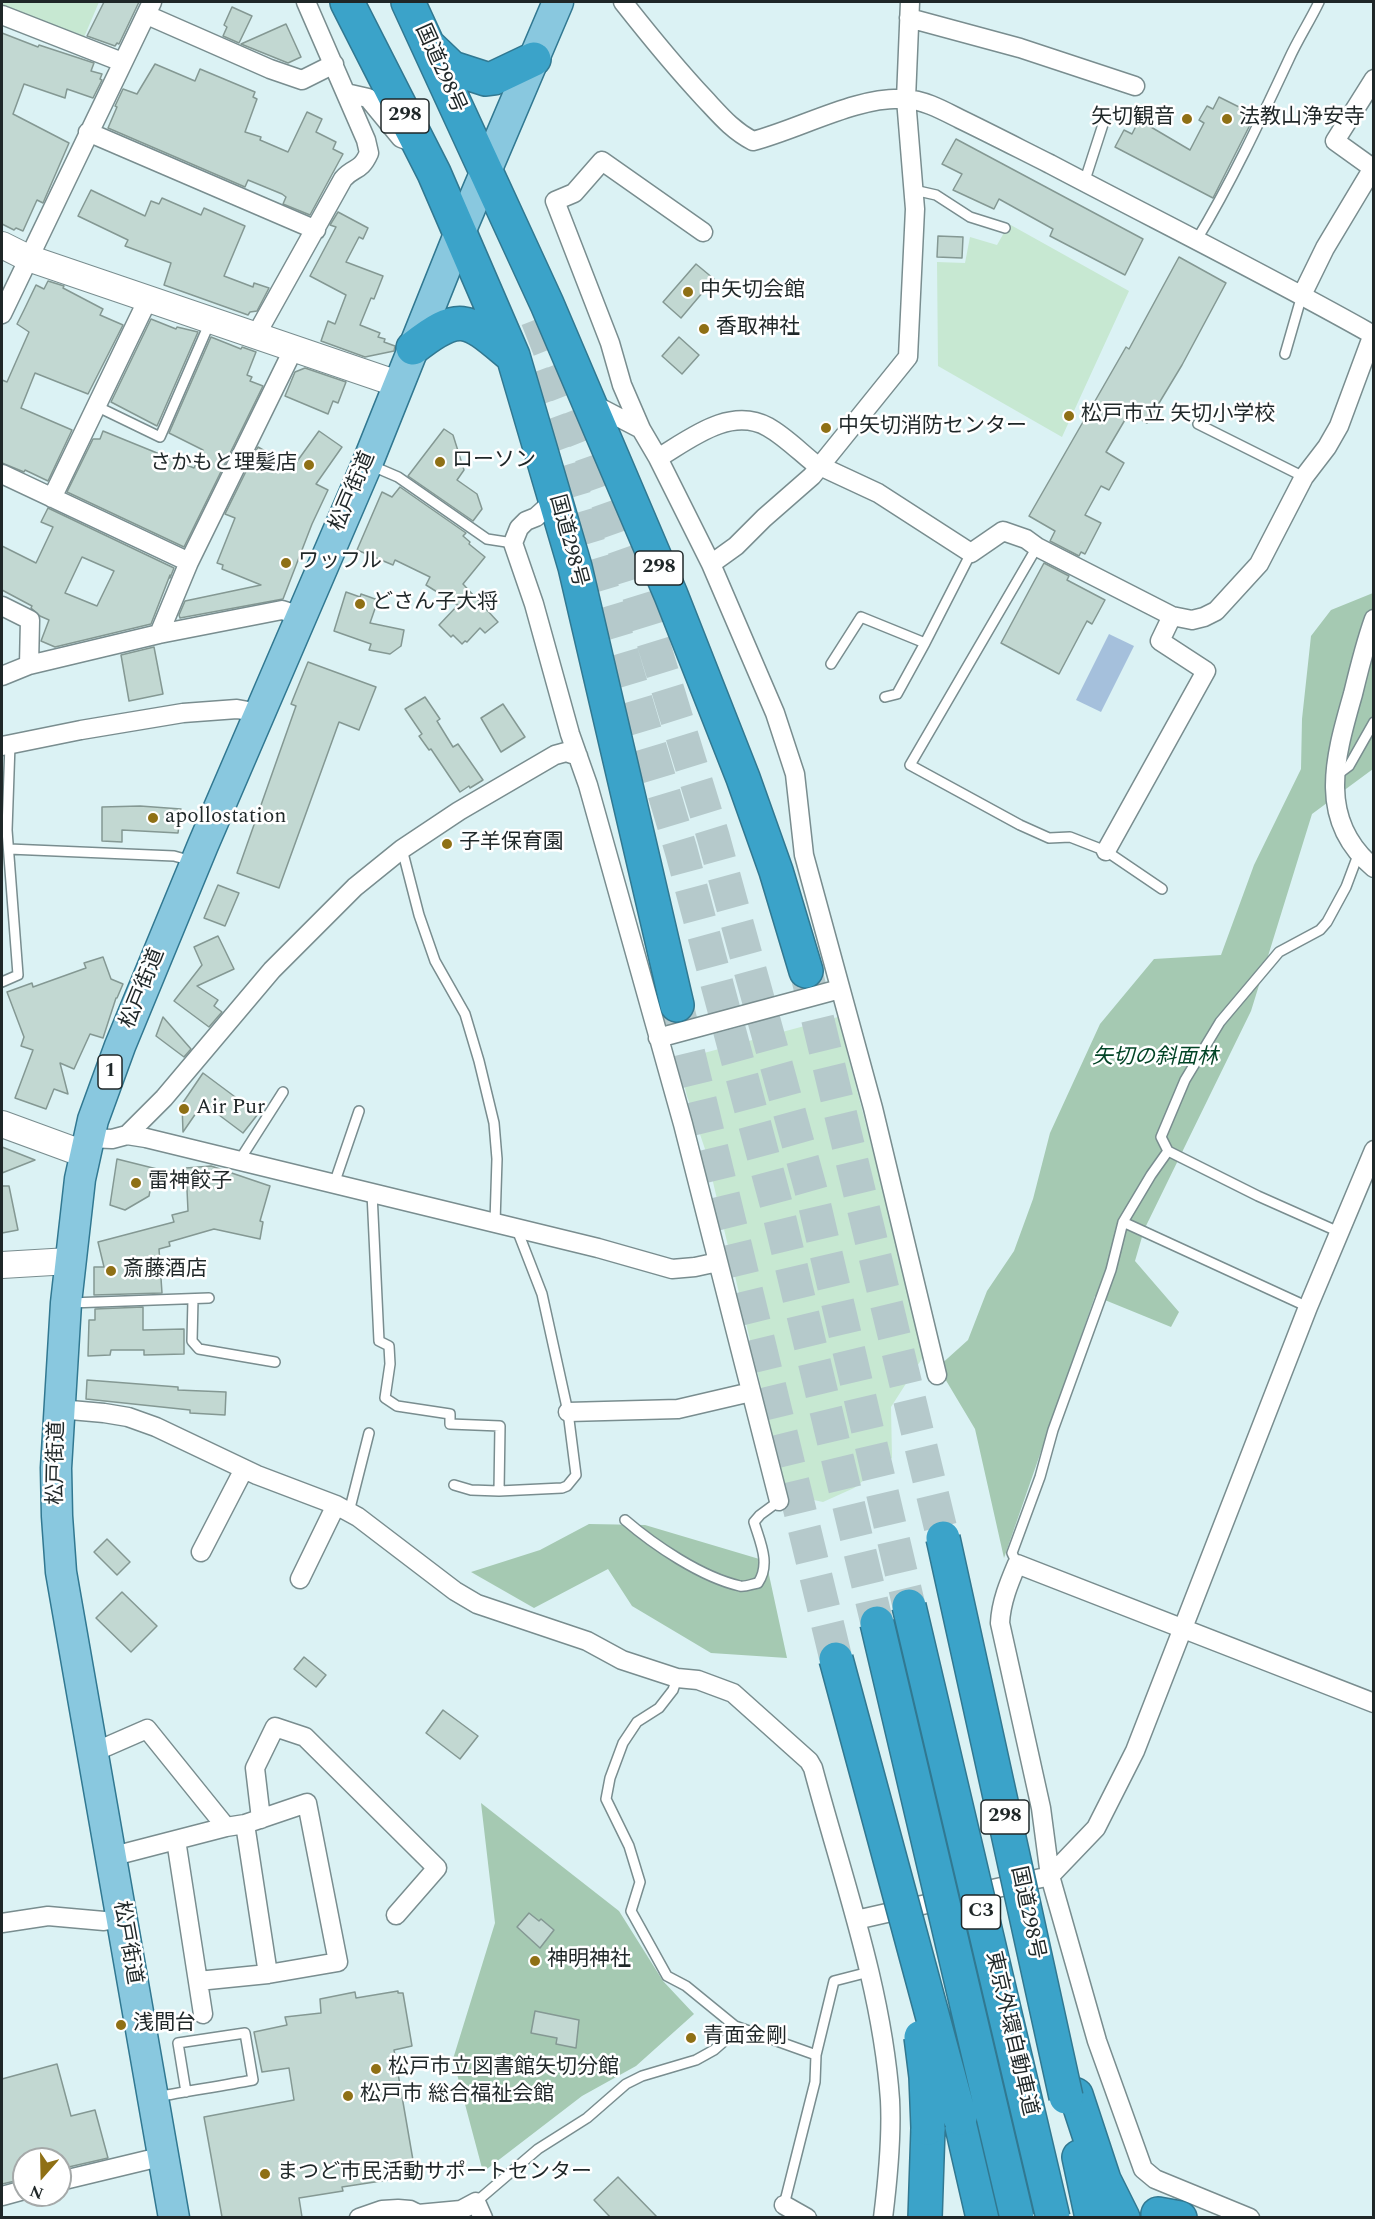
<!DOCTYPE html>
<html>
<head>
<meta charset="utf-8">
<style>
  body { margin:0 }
  #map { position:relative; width:1375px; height:2219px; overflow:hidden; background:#dbf2f4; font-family:Spectral,serif }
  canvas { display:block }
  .frame { position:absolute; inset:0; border:3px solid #1f2728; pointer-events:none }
  .north { position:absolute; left:12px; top:2147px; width:60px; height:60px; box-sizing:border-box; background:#fff; border:2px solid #a5a9a9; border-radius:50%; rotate:200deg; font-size:16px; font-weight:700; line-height:24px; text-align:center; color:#1f2728 }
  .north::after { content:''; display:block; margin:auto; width:21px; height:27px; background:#8f7015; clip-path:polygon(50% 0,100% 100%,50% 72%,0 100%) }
</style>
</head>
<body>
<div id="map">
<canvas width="1375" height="2219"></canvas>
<div class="frame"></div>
<div class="north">N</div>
</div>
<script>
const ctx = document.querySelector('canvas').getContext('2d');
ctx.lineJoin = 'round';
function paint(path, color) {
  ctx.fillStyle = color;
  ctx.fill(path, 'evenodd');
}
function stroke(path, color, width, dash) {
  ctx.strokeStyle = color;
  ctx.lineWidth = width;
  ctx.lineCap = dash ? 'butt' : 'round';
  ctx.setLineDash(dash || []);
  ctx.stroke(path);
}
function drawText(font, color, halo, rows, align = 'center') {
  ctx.font = font + ' Spectral,"Noto Sans JP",serif';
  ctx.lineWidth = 5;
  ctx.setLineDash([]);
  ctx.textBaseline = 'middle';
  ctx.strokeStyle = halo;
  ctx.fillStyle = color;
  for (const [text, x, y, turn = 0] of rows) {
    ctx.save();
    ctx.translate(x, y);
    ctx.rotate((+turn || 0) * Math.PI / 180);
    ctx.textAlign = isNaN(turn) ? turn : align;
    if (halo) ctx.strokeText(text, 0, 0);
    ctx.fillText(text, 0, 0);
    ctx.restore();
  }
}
const green = new Path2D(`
  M2,2H99L82,42L2,10Z
  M1009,224L1129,291L1062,437L938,366L937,262L965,263L970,237L997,245Z
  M838,1017L882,1186L923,1357L891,1407L892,1458L854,1488L823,1502L786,1494L706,1152L687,1096L678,1060Z`);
const forest = new Path2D(`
  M1373,593V769L1312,814L1251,1011L1144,1230L1135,1261L1179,1312L1171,1327L1095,1296L1004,1558L975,1429L938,1367L968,1340L987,1291L1014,1251L1033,1199L1050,1133L1100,1024L1154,959L1221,955L1254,865L1301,769L1302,719L1311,636L1331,610Z
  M589,1524L645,1525L766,1561L787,1658L711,1653L632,1606L608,1569L534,1608L471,1572L540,1550Z
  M481,1803L619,1911L663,1981L694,2014L636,2066L582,2096L483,2172L453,2059L495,1923Z`);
const water = new Path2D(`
  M1109,634L1134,646L1101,712L1076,700Z`);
const building = new Path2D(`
  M104,2H139L119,44L117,43L115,46L87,36Z
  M232,7L252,16L239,43L223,36L227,27L224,25Z
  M286,24L301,57L288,63L241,44Z
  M2,33L38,47L39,45L94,63L91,71L102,74L100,79L102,80L93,98L67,89L65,98L24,84L13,114L69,143L43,203L37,200L23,231L16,228L14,230L2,224Z
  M155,64L195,81L200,69L255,92L253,97L257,99L245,132L261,137L260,140L288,152L307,112L322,119L316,132L336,142L333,149L343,154L310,215L283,204L286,197L282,194L248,180L245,187L108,128L117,107L115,106L123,89L137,94Z
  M1219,97L1255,115L1213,198L1115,147L1124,130L1132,134L1139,120L1190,150L1204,123L1199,120L1207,106L1213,109Z
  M956,139L1143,239L1125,275L1050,236L1053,229L999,199L994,209L953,190L962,174L942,164Z
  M91,190L145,216L151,201L159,204L162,198L201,215L204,208L245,226L224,276L253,287L254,283L269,288L257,311L250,312L248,315L164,285L171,263L125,246L128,240L78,216Z
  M338,212L368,228L363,239L359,237L346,262L383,276L374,299L371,298L360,325L380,333L378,337L385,339L384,342L395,346L394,351L365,357L321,341L328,321L335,324L346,295L310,276L336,227L330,225Z
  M938,236L963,237L962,258L937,257Z
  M1179,257L1226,283L1182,365L1147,423L1129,413L1106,452L1124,463L1109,490L1101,486L1085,515L1101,523L1085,554L1081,552L1079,556L1050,541L1055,531L1029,516L1126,347L1129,349Z
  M696,264L714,279L681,318L663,302Z
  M48,281L64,286L63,288L103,309L100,315L123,325L88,394L35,373L21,408L72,430L48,481L25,470L24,472L2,463V380L7,382L29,332L17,324L24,310L36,285L44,289Z
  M151,319L176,329L177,327L198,332L157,426L111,402Z
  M211,337L241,349L242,347L256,352L247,375L252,377L250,381L263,386L184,547L67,492L93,439H100L103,431L194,468L203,450L169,433Z
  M679,337L699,355L682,374L662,356Z
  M305,368L346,382L338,403L333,401L328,414L285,396L295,372Z
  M444,429L453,435L464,470L457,480L477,494L482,509L473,521L408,476Z
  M319,431L342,447L316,484L328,490L312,524L283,599L180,618L179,615L185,601L261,585L222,569L223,565L217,563L235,518L225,514L258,447L293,467Z
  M400,487L466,533L463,536L470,542L469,544L485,557L463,584L498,622L485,633L480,628L467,642L465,641L462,644L453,635L451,637L439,625L458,605L426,585L430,577L395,560L393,565L357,550L382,492L392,497Z
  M48,508L174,568L170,578V575L151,624L55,647L41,641L49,620L40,616L31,608L32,606L2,590V546L36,563L53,527L41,522ZM82,557L114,571L97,606L65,593Z
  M1044,563L1069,576L1067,580L1105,600L1092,624L1087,621L1059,674L1001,643Z
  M346,592L360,597L361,594L378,600L370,623L404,630L401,646L390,654L369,650L371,644L334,631Z
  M154,647L163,694L129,701L121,655Z
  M308,662L376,687L359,730L339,722L279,888L237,873L296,706L291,704Z
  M425,697L440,719L437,721L453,747L458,744L483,780L470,788L469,786L460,792L431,749L429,750L419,736L422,734L405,709Z
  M503,704L525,737L501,752L481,718Z
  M140,806L181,809L178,833L122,830V842L102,841V807Z
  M218,885L239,893L225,926L204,918Z
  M218,936L234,969L197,986L218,1000L214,1006L222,1012L209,1027L174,1001L202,965L194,947Z
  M103,957L111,979L123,984L117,998H116L103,1038L90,1034L74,1069L60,1063L68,1094L54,1089L46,1109L15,1098L33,1050L21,1046L24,1037L7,992L32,983L33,987L86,968L84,963Z
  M163,1017L191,1049L184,1057L156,1036Z
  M203,1073L258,1114L243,1133L203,1103L183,1132L182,1104Z
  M2,1147L35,1160L2,1173Z
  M117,1159L157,1169L153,1175L149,1196L125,1210L110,1205Z
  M211,1166L270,1186L260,1221L263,1222L260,1239L214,1229L169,1242L170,1246L159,1249L162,1293L94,1295V1267H104L98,1242L174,1222L172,1215L188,1211L186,1168Z
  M2,1186H9L18,1230L2,1233Z
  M143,1307V1330L184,1329V1354L144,1355V1350H111L110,1355L88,1356L89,1320H95V1309Z
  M87,1380L178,1387V1390L226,1392L225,1415L190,1413V1410L86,1399Z
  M107,1539L130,1562L117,1575L94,1552Z
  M122,1592L157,1626L131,1652L96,1618Z
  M304,1657L326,1675L316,1687L294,1669Z
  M443,1710L478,1736L460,1759L426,1733Z
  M529,1913L539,1921L541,1919L554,1930L540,1948L517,1927Z
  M398,1991V1993H403L412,2046L394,2050L414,2166L386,2171L388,2180L342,2187L343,2191L299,2198L302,2217H222L204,2117L294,2100L289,2068L262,2072L254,2032L287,2025L285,2017L321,2013L320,1999L355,1992L356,1998Z
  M535,2011L579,2020L576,2048L556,2044L557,2038L531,2033Z
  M57,2064L71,2116L95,2110L108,2158L60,2169V2159H24V2179L2,2184V2079Z
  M618,2177L657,2217H610L594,2200Z`);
const highwayTunnel = new Path2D(`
  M537,319L588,448L627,558L713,836L812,1194L909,1606
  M532,373L562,454L681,850L778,1211L877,1623
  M806,971L943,1538
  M677,1005L836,1659`);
const lane = new Path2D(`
  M1084,183L1107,112
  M914,190L936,195L970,217L1005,228
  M1196,241C1231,183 1260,121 1289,59C1298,39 1310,21 1319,2
  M1285,354L1302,295
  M96,406L160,437L210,322
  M1198,424L1304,477
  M370,465L398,477L487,539L513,543
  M1037,547L910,765L1020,825L1049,838L1070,837L1106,851L1162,889
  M831,664L861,617L925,643L971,553
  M885,697L897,694L925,643
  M1337,775L1349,766L1374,722
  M9,849L174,856L192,861
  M402,849L419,915L435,961L465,1014L479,1061L494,1123L497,1159L495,1222
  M2,982L18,975L7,830L10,744
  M1168,1151L1258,1196L1339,1232
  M239,1161L283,1092
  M334,1184L359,1111
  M372,1193L379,1341L389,1346L390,1364L385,1398L397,1406L450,1414V1424L500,1426L499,1491L562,1488L567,1486L576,1475L568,1412L542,1294L516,1227
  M1123,1222L1308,1307
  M193,1299L192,1341L199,1349L275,1362
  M70,1303L209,1298
  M454,1485L471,1490L499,1491
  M349,1512L369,1433
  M625,1520C654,1545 701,1577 740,1586C745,1587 752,1584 758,1583C771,1564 760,1542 754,1522L760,1515L779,1501
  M1017,1564L1012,1553L1040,1477L1053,1430L1111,1270L1123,1222L1151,1175L1168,1151L1161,1137L1185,1080L1220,1022L1279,952L1320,930L1327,922L1346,887L1358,855
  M677,1678L673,1690L659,1708L637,1722L623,1743L610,1778L606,1799L629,1846L640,1882L631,1911L667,1976L686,1986L735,2026
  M816,2055L834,1981L869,1972
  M156,2097C188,2091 221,2086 253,2080L245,2033L178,2043L186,2092
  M476,2202L538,2149L587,2118L626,2084L642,2076L696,2060L714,2050L730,2036L735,2026L816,2055L815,2082L784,2205`);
const street = new Path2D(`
  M623,2C649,35 675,67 704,98C720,115 732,130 753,141C800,129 857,96 905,99C925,100 944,111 960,119C991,134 1020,149 1050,164C1156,220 1263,273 1368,332L1374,338
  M2,15L122,62
  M147,15L270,69L302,80L334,64
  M909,18L1020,48L1135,86
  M1374,79L1335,141L1374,169
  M346,93L368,98L401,138L409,141
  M88,132L316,230
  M703,232L602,161L574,193L555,201L610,343L622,385L641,429L658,458L711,564L775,713L795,774L804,855L873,1108L937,1375
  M1302,295L1325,248L1373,168
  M2,314L152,2
  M256,335L343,179C354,166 360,173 369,153L366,140L306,2
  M591,403L641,429
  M658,458C690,439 730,406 768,427C786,437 803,455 819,467
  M820,466L878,493L971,553L1003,531L1026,539L1037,547L1172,616L1192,620L1204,617L1216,611L1259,564L1304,477L1327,447L1339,426L1372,337
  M2,474L189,562
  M52,498L148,299
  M556,499L536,517L526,521L519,528L513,543L534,604L570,734L588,785L683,1124L779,1501
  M711,564L736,546L764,518L812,476L908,357L915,209L906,99L910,2
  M2,606L30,620L29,665
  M1374,619C1365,644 1359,669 1353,694C1335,757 1316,820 1374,868
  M159,634L189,562L294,348
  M2,676L29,665L159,634L282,610L301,616
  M2,746L81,730L183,713L237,709L259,713
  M1106,851L1206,671L1160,641L1172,616
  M658,1038L840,989
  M127,1135L146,1138L598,1248L672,1269L695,1267L718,1262
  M88,1138L112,1139L127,1135L164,1098L272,970L355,887L402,849L459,811L555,755L566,752L578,756
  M59,1409L104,1413L128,1417L156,1427L257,1475L336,1505L358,1517L455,1591L477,1604L587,1641L622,1660L677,1678L698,1680L733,1693L809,1761L813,1768C842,1877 882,1986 890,2100C892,2139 888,2178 883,2218
  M568,1412L678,1409L751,1392
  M201,1552L244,1469
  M300,1579L336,1505
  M92,1753L147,1729L226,1827
  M261,1819L255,1768L275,1727L305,1737L437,1868L396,1915
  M245,1824L268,1974
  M176,1840L203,2014
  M110,1857L226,1827L245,1824L307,1803L338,1962L268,1974L198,1981
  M856,1920L1050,1876L1096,1828L1135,1751L1308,1307L1374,1150
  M2,1923L48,1916L104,1921L121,1918
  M60,2181L164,2156
  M2,2196L24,2190
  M784,2205L807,2218
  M359,2218L382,2210L398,2209L410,2210L418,2214L461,2210L476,2202L483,2218
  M1250,2218L1155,2179L1143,2169L1097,2041L1050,1876L1041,1808L1000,1623C1001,1602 1009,1583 1017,1564L1374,1703`);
const secondary = new Path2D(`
  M2,245L28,258L398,384
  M2,1124L84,1154
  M2,1265L69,1261`);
const primary = new Path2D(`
  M174,2218L61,1572L57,1516L56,1468L66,1303L80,1179L93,1120L120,1046L203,845L367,464L460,232L558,2`);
const highway = new Path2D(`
  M347,2L434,173L513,356L575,567L677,1005
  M408,2L547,304L671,595L743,778L776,871L806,971
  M430,47L452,68L486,79L494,78L534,59
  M413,348C461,310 468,319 511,355
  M1076,2095L1104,2180L1123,2218
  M960,2118L983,2218
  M1079,2157L1092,2218
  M1158,2214L1180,2218
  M925,2218L928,2128`);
const highwayBridge = new Path2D(`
  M943,1538L1066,2097
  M909,1606L1053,2218
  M877,1623L1017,2218
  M836,1659L960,2118
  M921,2037L926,2077L928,2128`);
const markers = [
  [1187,119,6,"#8f7015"],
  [1227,119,6,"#8f7015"],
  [688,292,6,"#8f7015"],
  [704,329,6,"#8f7015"],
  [1069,416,6,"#8f7015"],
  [826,428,6,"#8f7015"],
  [440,462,6,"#8f7015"],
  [309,465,6,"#8f7015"],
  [286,563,6,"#8f7015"],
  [360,604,6,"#8f7015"],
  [153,818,6,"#8f7015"],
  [447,844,6,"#8f7015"],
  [184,1109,6,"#8f7015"],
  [136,1183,6,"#8f7015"],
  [111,1271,6,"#8f7015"],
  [535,1961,6,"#8f7015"],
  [121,2025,6,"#8f7015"],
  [691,2038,6,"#8f7015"],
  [376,2069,6,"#8f7015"],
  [348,2096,6,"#8f7015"],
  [265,2174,6,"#8f7015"]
];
const shields = [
  [405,116,48],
  [659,568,48],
  [110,1072,24],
  [1005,1817,48],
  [981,1912,39]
];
const shieldNames = [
  ["298",405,116],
  ["298",659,568],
  ["1",110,1072],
  ["298",1005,1817],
  ["C3",981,1912]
];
const streetNames = [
  ["国道298号",439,69,66],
  ["松戸街道",354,492,-67],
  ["国道298号",567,541,75],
  ["松戸街道",144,989,-68],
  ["松戸街道",58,1463,-89],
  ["国道298号",1026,1913,78],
  ["松戸街道",126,1943,80],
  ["東京外環自動車道",1010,2034,77]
];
const poiNames = [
  ["矢切観音",1175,119,"right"],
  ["法教山浄安寺",1239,119],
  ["中矢切会館",700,292],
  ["香取神社",716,329],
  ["松戸市立 矢切小学校",1081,416],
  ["中矢切消防センター",838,428],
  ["ローソン",452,462],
  ["さかもと理髪店",297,465,"right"],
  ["ワッフル",298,563],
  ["どさん子大将",372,604],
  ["apollostation",165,818],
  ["子羊保育園",459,844],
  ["Air Pur",196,1109],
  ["雷神餃子",148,1183],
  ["斎藤酒店",123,1271],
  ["神明神社",547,1961],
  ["浅間台",133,2025],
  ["青面金剛",703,2038],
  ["松戸市立図書館矢切分館",388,2069],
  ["松戸市 総合福祉会館",360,2096],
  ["まつど市民活動サポートセンター",277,2174]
];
const parkNames = [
  ["矢切の斜面林",1155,1059]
];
paint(green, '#c7e8d2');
paint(forest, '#a5c9b2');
paint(water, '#a5c0dc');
paint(building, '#c2d8d2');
stroke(building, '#849893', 1.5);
stroke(highwayTunnel, '#b5c9cb', 33, [33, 16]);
stroke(lane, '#798d8f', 12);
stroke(street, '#798d8f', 21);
stroke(secondary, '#798d8f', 28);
stroke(primary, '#317891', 33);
stroke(highway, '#317891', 36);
stroke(lane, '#fff', 9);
stroke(street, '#fff', 18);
stroke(secondary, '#fff', 26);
stroke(primary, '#89c8df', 30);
stroke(highway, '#3ba3c9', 33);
stroke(highwayBridge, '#317891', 36, []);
stroke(highwayBridge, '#3ba3c9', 33);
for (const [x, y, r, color] of markers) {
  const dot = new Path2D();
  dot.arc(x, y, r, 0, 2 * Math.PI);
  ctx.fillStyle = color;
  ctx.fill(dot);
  stroke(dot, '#fff', 2);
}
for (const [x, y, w] of shields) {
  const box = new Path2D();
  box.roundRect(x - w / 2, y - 17, w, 34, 4.5);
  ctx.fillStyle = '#fff';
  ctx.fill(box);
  stroke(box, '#1f2728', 1.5);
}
drawText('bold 20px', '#1f2728', null, shieldNames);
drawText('21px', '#1f2728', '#fff', streetNames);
drawText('21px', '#1f2728', '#fff', poiNames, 'left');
drawText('italic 21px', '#024426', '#fff', parkNames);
</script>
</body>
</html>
